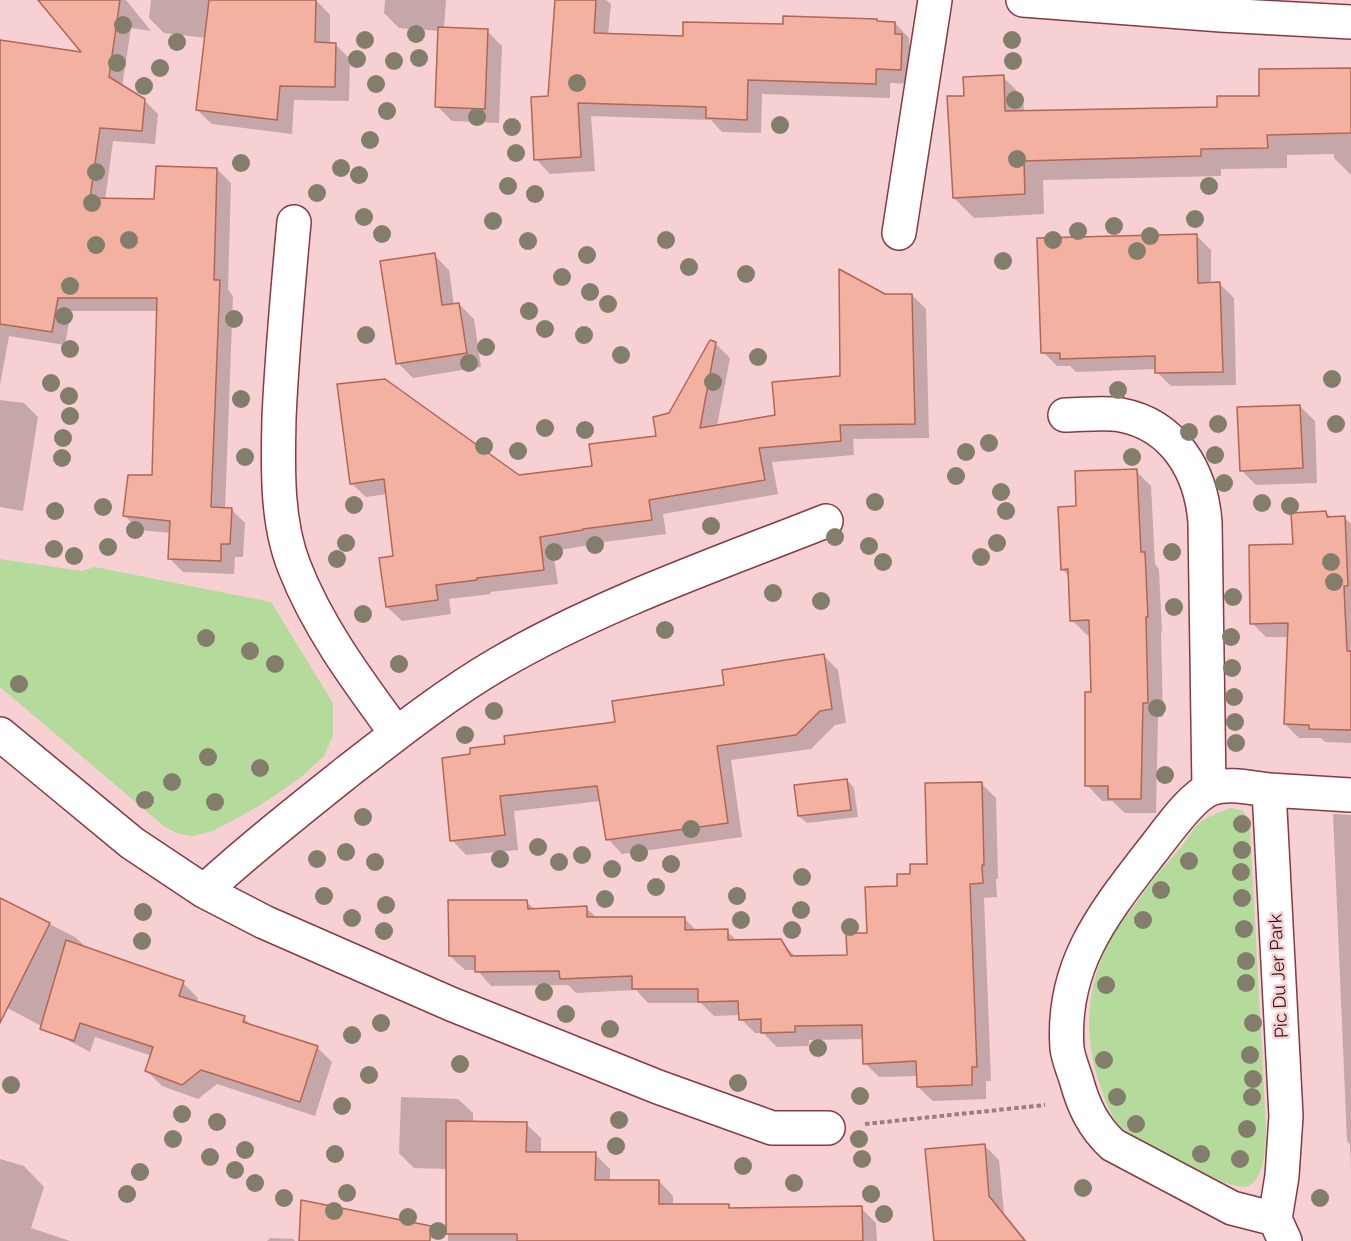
<!DOCTYPE html>
<html>
<head>
<meta charset="utf-8">
<style>
  body { margin:0 }
  canvas { display:block; background:#f6d0d3 }
</style>
</head>
<body>
<canvas width="1351" height="1241"></canvas>
<script>
const ctx = document.querySelector('canvas').getContext('2d');
ctx.lineJoin = 'round';
function paint(path, color) {
  ctx.fillStyle = color;
  ctx.fill(path, 'evenodd');
}
function stroke(path, color, width, dash) {
  ctx.strokeStyle = color;
  ctx.lineWidth = width;
  ctx.lineCap = dash ? 'butt' : 'round';
  ctx.setLineDash(dash || []);
  ctx.stroke(path);
}
function drawText(font, color, halo, rows, align = 'center') {
  ctx.font = font + ' Raleway,sans-serif';
  ctx.lineWidth = 5;
  ctx.setLineDash([]);
  ctx.textBaseline = 'middle';
  ctx.strokeStyle = halo;
  ctx.fillStyle = color;
  for (const [text, x, y, turn = 0] of rows) {
    ctx.save();
    ctx.translate(x, y);
    ctx.rotate((+turn || 0) * Math.PI / 180);
    ctx.textAlign = isNaN(turn) ? turn : align;
    if (halo) ctx.strokeText(text, 0, 0);
    ctx.fillText(text, 0, 0);
    ctx.restore();
  }
}
const green = new Path2D(`
  M0,559L82,571L95,567L271,602L333,703V736L324,756L300,778L259,806L213,831L193,836L179,834L165,827L0,687Z
  M1231,808L1243,811L1249,820L1250,828L1266,1126C1266,1143 1266,1175 1250,1185C1239,1192 1209,1175 1199,1170C1177,1159 1146,1146 1127,1132C1111,1121 1106,1102 1100,1085C1083,1037 1086,985 1110,940C1118,926 1130,912 1139,899C1152,880 1167,863 1182,846C1188,838 1194,827 1202,821C1211,815 1221,812 1231,808Z`);
const shadow = new Path2D(`
  M40,0H126L151,31L131,28L122,87L144,100L158,114L155,144L113,141L105,200L156,201L217,169L231,183L228,290L233,296L225,509H231L245,523L243,557H235L234,574L183,572L169,558L171,533L139,530L125,516L154,477L158,311H71L65,345L9,336L0,385V41L85,54Z
  M151,0H316L330,15V44H335L350,59L349,101L294,100L292,134L212,124L197,110L206,38L164,33L149,18Z
  M385,0H446L444,29L487,31L502,46L499,123L452,121L437,106L440,31L399,28L384,13Z
  M556,0H606L611,4L608,35L684,38L784,26L877,20L879,23H895L909,38V43L916,51L915,84L890,83V98L762,94L761,133L722,132L711,120L591,116L595,171L550,174L536,159L550,97Z
  M1351,70V175L1334,158V154L1287,155V168L1221,169V176L1043,180L1044,214L974,218L954,198L966,97L1003,77L1023,97L1024,113L1219,109Z
  M1197,236L1211,250V284H1220L1234,298L1236,385L1171,386L1157,372V369L1076,372L1070,366H1057L1043,352Z
  M434,255L449,270L454,305L459,304L474,319L481,367L413,378L398,363Z
  M885,295H912L926,309L929,438L853,439L854,455L772,462L778,494L663,514L666,534L596,543V544L553,551L558,584L490,592L491,594L449,599L451,614L402,621L387,607L395,557L387,494L366,497L351,483L339,386L519,477L594,468L658,437L715,343L730,358L717,426L776,416L842,377Z
  M0,400L24,403L38,417L23,511L0,507Z
  M1300,406L1315,421L1317,483L1256,485L1241,470Z
  M1136,471L1151,486L1155,564L1159,569L1162,632H1161L1163,717H1158L1156,813H1125L1112,801H1102L1087,785L1092,693L1091,635H1087L1072,620L1069,576L1062,569L1078,507Z
  M1326,512L1332,519L1345,518L1351,524V743L1325,742L1321,738H1299L1285,724L1289,637H1266L1252,623L1295,546Z
  M824,656L838,670L846,723L835,725L811,749L731,760L742,837L622,854L608,839L601,801L514,811L518,850L466,855L452,840L472,756L507,746L617,723L726,686Z
  M847,780L854,788L858,817L807,823L799,816Z
  M982,784L996,798L998,879H996L997,897L984,898L991,1081H986V1099L933,1101L918,1087V1076L879,1077L865,1063L864,1039L809,1040V1046L777,1047L763,1033H755L741,1019L740,1015L714,1016L701,1003H648L636,990L576,993L568,985L491,986L477,970H465L450,956L526,901L535,910L586,908L597,918H684L697,931H727L738,942L780,941L796,957H848L869,934L899,887L911,875L928,866Z
  M1333,814L1351,815V1171L1350,1144L1347,1141Z
  M0,899L75,937L88,949L183,983L198,998L196,1003L244,1018L253,1027L317,1047L332,1062L315,1116L217,1084L198,1099L162,1086L147,1071L152,1056L95,1037L90,1052L0,1004Z
  M401,1097L458,1099L473,1113V1123L526,1124L541,1138V1153L595,1154L610,1169V1181H659L673,1196V1206H729L732,1209L861,1208L876,1223L877,1241H448V1169L414,1168L399,1153Z
  M984,1145L999,1160L1004,1213L1027,1241H935Z
  M0,1159L24,1166L44,1187L31,1228L70,1241H0Z
  M270,1238L293,1239L295,1241H267Z`);
const building = new Path2D(`
  M38,0H120L109,77L145,99L142,131L100,128L90,198L154,199L156,166L217,168L214,280H220L211,507L232,508L230,544H221V561L168,559L170,521L123,516L128,475H152L157,298H58L52,332L0,324V40L81,52Z
  M209,0H316L315,42L336,43L335,87L280,86L277,120L196,110Z
  M555,0H596L594,33L683,36V22L783,24V16L877,19V21L895,22V34H902L901,70L876,69V84L748,80L747,120L706,118V107L578,103L581,157L534,160L531,97L548,96Z
  M438,27L488,29L485,109L435,107Z
  M1351,68V133L1267,135L1268,148L1201,149V156L1024,161L1025,194L953,198L947,96H964L963,77L1004,75L1005,111L1217,107V96H1259V69Z
  M1197,234L1198,283L1220,282L1223,372L1155,373V356L1060,359V353H1041L1037,238Z
  M435,253L442,305L459,303L467,353L396,364L380,261Z
  M839,269L885,294H912L915,424L840,425L841,441L759,448L765,480L649,500L652,520L583,529V530L540,537L544,570L477,578V580L436,585L438,600L386,607L379,558L393,556L384,479L350,484L337,384L385,379L519,475L592,466L589,444L656,436L653,417L669,413L710,340L716,342L700,428L775,415L772,382L840,376Z
  M1300,405L1303,468L1240,471L1237,407Z
  M1137,469L1141,552H1145L1148,617H1146L1148,703H1143L1141,799H1108V786H1085V692H1091L1089,620L1070,621L1068,569L1061,570L1058,507L1076,506L1075,471Z
  M1326,511L1327,517L1345,516L1348,586H1344L1347,651H1351V730L1309,729V725L1284,724L1288,623L1250,624L1249,545L1293,544L1291,513Z
  M824,654L832,709L820,711L796,735L717,746L728,823L606,840L597,786L500,796L505,835L450,841L442,758L470,754V748L505,744L504,736L615,722L612,701L724,685L722,670Z
  M847,779L851,810L798,816L794,785Z
  M982,782L984,865H982L983,883L970,884L977,1067H972V1085L917,1087L916,1061L863,1064L862,1025L795,1026V1032L761,1033V1019L739,1020L738,1001L698,1002V989H632V976L560,979L559,971L475,972V956H449L448,900H527L528,909L587,906V917H685V930L728,929V940L781,939L791,956L847,955L846,933H867L865,887L897,886V874H910V864H927L925,783Z
  M0,898L50,923L0,1023Z
  M66,940L184,981L179,996L245,1016L243,1022L318,1046L300,1102L201,1070L182,1085L145,1071L153,1047L80,1023L74,1041L40,1029Z
  M446,1121L527,1122L526,1152H596L595,1180H659V1204H729V1208L862,1206L863,1241H517V1234H446Z
  M985,1144L989,1196L1025,1241H934L925,1149Z
  M301,1200L431,1226L430,1241H299Z`);
const path = new Path2D(`
  M865,1124L1045,1105`);
const minor = new Path2D(`
  M1023,0L1221,15L1351,22
  M294,222C288,287 282,352 279,418C278,466 276,520 294,566C318,628 358,681 396,733
  M899,233L935,0
  M1065,415C1083,415 1104,412 1121,415C1174,425 1201,471 1205,522L1209,789
  M0,734L132,843L204,891L264,922L451,1004L658,1087L772,1128H828
  M1269,790C1251,788 1228,782 1210,789C1190,797 1165,835 1151,852C1104,913 1061,965 1067,1048C1068,1058 1073,1069 1076,1079C1083,1105 1093,1127 1113,1145L1232,1208L1275,1219
  M204,891C250,849 298,811 347,772C396,734 445,695 498,664C599,605 717,564 826,521
  M1285,1241L1275,1219L1282,1176L1286,1116L1269,790L1351,795`);
const trees = [
  [123,25],
  [416,34],
  [365,40],
  [1012,40],
  [177,42],
  [419,58],
  [357,59],
  [394,61],
  [1013,61],
  [117,63],
  [160,68],
  [577,83],
  [376,84],
  [144,86],
  [1015,100],
  [387,111],
  [477,117],
  [780,125],
  [512,127],
  [370,140],
  [516,153],
  [1017,159],
  [241,163],
  [341,168],
  [96,172],
  [359,175],
  [508,186],
  [1209,186],
  [317,193],
  [535,194],
  [92,203],
  [364,217],
  [1195,219],
  [493,221],
  [1114,226],
  [1078,231],
  [382,234],
  [1150,236],
  [129,240],
  [666,240],
  [1053,240],
  [528,241],
  [96,245],
  [1137,251],
  [587,255],
  [1003,261],
  [689,267],
  [746,274],
  [562,277],
  [70,286],
  [590,292],
  [608,304],
  [529,311],
  [64,316],
  [234,319],
  [545,329],
  [366,335],
  [584,335],
  [486,347],
  [70,349],
  [621,355],
  [758,357],
  [469,363],
  [1332,379],
  [713,382],
  [51,383],
  [1118,390],
  [69,396],
  [241,399],
  [70,416],
  [1218,424],
  [1336,424],
  [545,428],
  [585,430],
  [1189,432],
  [63,438],
  [989,443],
  [484,446],
  [518,451],
  [966,452],
  [1215,455],
  [245,457],
  [1132,457],
  [62,458],
  [956,476],
  [1224,483],
  [1001,492],
  [875,502],
  [1262,503],
  [354,505],
  [1290,506],
  [103,507],
  [55,511],
  [1006,511],
  [711,526],
  [135,530],
  [835,537],
  [346,543],
  [997,543],
  [595,545],
  [869,546],
  [108,547],
  [54,549],
  [554,552],
  [1172,552],
  [74,556],
  [981,557],
  [337,559],
  [883,562],
  [1331,562],
  [1334,582],
  [773,593],
  [1233,597],
  [821,601],
  [1174,607],
  [363,614],
  [665,630],
  [1231,637],
  [206,638],
  [250,651],
  [275,664],
  [399,664],
  [1232,668],
  [19,684],
  [1234,697],
  [1157,708],
  [494,711],
  [1235,722],
  [465,735],
  [1236,743],
  [208,757],
  [260,768],
  [1165,775],
  [172,782],
  [145,800],
  [215,802],
  [363,817],
  [1242,824],
  [691,829],
  [538,847],
  [1242,850],
  [346,852],
  [639,853],
  [582,855],
  [317,859],
  [500,859],
  [1189,861],
  [375,862],
  [559,862],
  [671,864],
  [612,869],
  [1241,872],
  [802,877],
  [656,887],
  [1161,890],
  [324,896],
  [737,896],
  [1242,898],
  [605,899],
  [386,905],
  [801,910],
  [143,912],
  [352,918],
  [741,920],
  [1143,920],
  [850,927],
  [1244,929],
  [792,930],
  [384,931],
  [142,941],
  [1246,961],
  [1246,983],
  [1106,985],
  [544,992],
  [566,1014],
  [381,1023],
  [1253,1023],
  [610,1029],
  [352,1035],
  [818,1048],
  [1250,1055],
  [1104,1060],
  [460,1064],
  [369,1075],
  [1253,1079],
  [738,1083],
  [11,1085],
  [860,1096],
  [1117,1097],
  [1252,1097],
  [342,1106],
  [182,1114],
  [619,1120],
  [217,1122],
  [1136,1124],
  [1247,1129],
  [173,1139],
  [859,1139],
  [616,1146],
  [245,1150],
  [335,1154],
  [1201,1154],
  [210,1157],
  [862,1159],
  [1240,1159],
  [743,1166],
  [235,1170],
  [140,1172],
  [255,1183],
  [794,1183],
  [1083,1188],
  [347,1193],
  [127,1194],
  [871,1194],
  [284,1198],
  [1320,1198],
  [334,1211],
  [884,1214],
  [408,1217],
  [438,1231]
];
const streetNames = [
  ["Pic Du Jer Park",1279,976,-93]
];
paint(green, '#b4db9c');
paint(shadow, '#0003');
paint(building, '#f2b1a1');
stroke(building, '#b46553', 1.5);
stroke(minor, '#873a44', 36);
stroke(path, '#9f7b7f', 4, [4.5, 3]);
stroke(minor, '#fff', 33);
ctx.fillStyle = '#837e6b';
for (const [x, y] of trees) {
  ctx.beginPath();
  ctx.arc(x, y, 9, 0, 2 * Math.PI);
  ctx.fill();
}
drawText('18px', '#351418', '#f6d0d3', streetNames);
</script>
</body>
</html>
